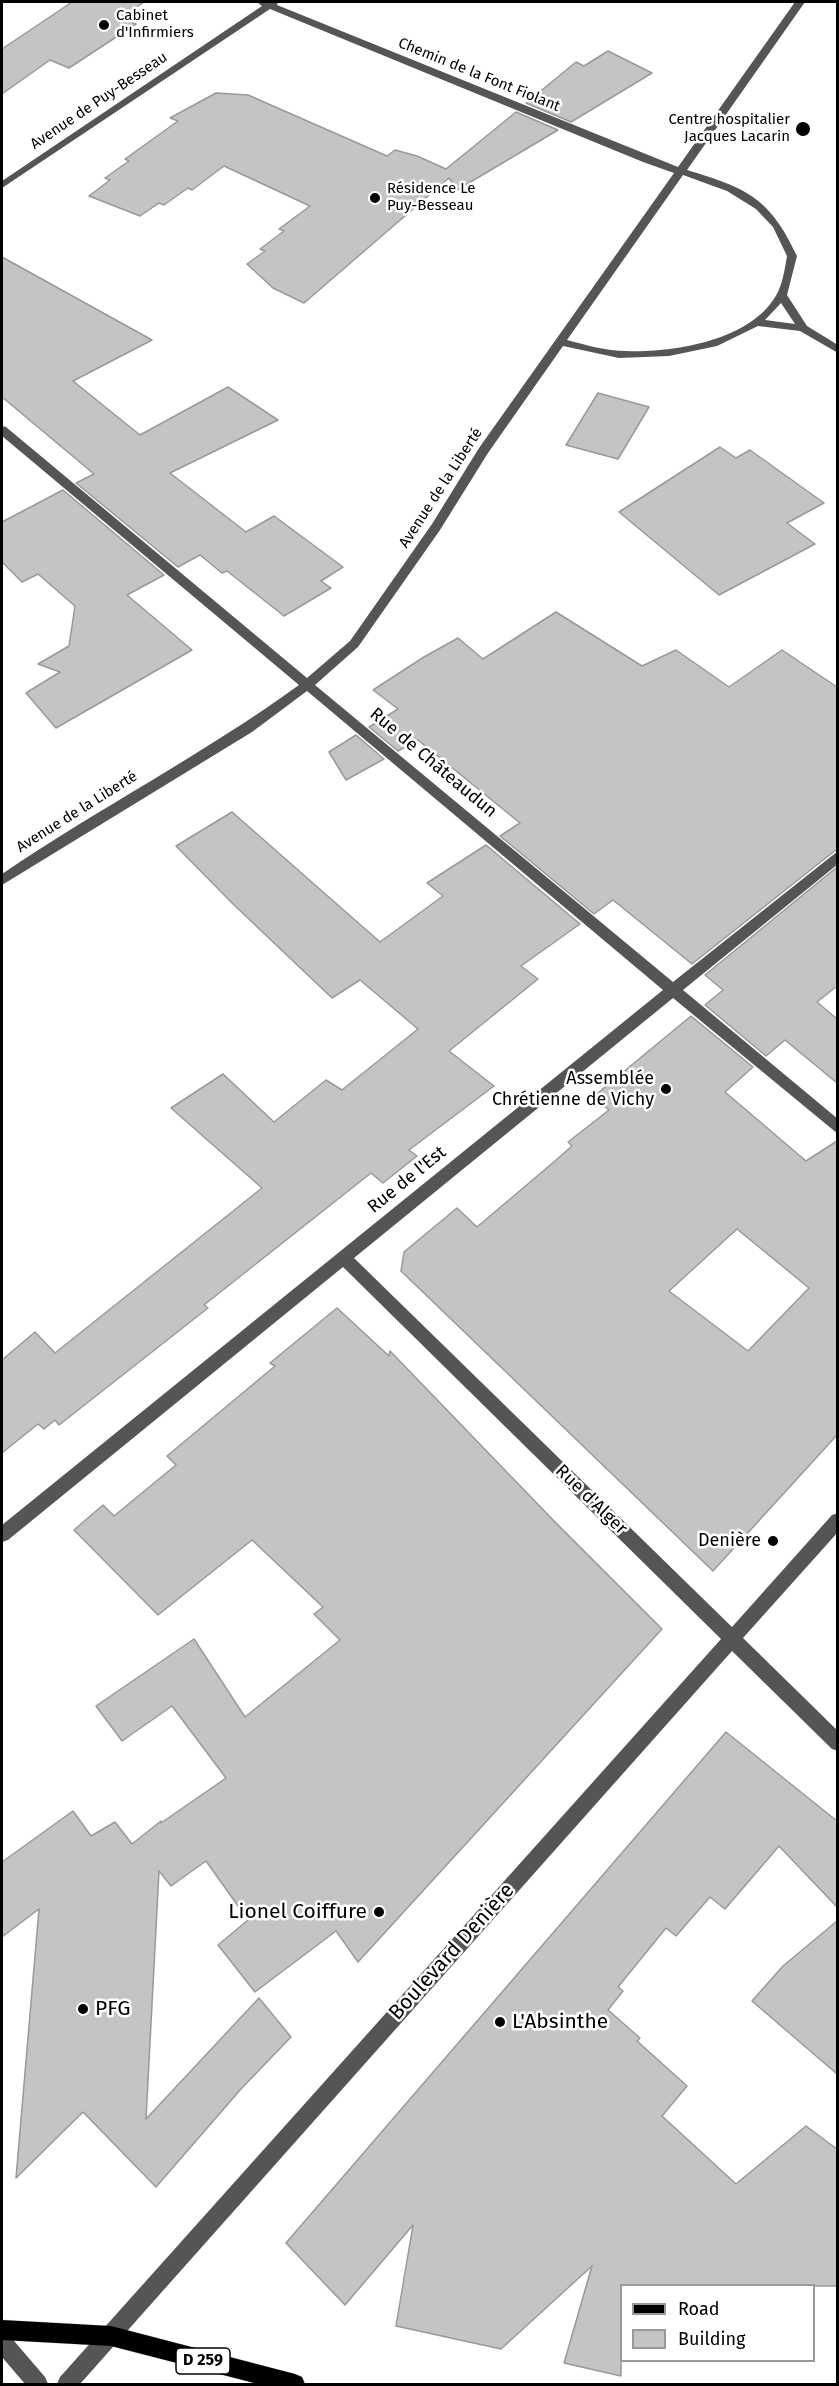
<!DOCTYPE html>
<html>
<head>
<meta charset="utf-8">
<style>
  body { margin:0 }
  #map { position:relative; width:839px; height:2386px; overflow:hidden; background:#fff; font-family:"Fira Sans",sans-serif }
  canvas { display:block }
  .frame { position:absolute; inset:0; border:3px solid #000; pointer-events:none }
  .legend { position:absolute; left:620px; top:2284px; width:195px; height:78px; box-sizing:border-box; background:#fff; border:2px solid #999; margin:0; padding:8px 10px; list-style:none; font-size:18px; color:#000 }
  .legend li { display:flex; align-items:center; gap:12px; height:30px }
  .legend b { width:30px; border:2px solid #999 }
</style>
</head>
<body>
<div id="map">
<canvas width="839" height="2386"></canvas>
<div class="frame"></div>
<ul class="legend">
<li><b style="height:8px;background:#000"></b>Road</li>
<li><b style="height:16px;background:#c4c4c4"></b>Building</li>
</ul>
</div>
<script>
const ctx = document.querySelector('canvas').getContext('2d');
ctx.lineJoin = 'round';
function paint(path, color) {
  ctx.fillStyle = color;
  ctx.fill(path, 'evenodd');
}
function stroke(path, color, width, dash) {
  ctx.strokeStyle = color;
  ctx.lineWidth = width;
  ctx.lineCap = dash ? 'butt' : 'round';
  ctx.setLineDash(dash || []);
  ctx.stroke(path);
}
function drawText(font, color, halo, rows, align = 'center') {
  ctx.font = font + ' "Fira Sans",sans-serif';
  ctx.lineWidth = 5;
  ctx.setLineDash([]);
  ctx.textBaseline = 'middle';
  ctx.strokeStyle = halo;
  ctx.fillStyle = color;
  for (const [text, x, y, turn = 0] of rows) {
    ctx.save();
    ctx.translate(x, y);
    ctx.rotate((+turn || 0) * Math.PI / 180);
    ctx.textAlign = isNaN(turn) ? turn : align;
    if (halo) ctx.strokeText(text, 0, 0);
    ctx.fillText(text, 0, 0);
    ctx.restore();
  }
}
const building = new Path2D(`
  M72,2H144L121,18L136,24L69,68L50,60L2,94V49Z
  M608,51L652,73L571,122L526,103L576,62L584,66Z
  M216,93L248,95L387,156L395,150L417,156L446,169L516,112L558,130L457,190L449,178L304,303L273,288L247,264L265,251L260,249L284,231L279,229L310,206L224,166L192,190L188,188L164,205L159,203L140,216L89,196L110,180L105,178L129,161L125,159L178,121L170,118Z
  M2,257L152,340L73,381L140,435L228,387L278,420L170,473L246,532L274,516L343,567L321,581L331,588L284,616L227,571L222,573L200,555L178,567L76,483L94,474L2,397Z
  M598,393L649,407L618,459L566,445Z
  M720,447L736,458L750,450L824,503L787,523L815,544L719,595L619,512Z
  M63,490L164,575L127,595L192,650L56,728L26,693L60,672L38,664L69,646L75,606L38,574L22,582L2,562V522Z
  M556,612L642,666L676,650L729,687L782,650L837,687V849L692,964L613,900L594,914L500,836L520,823L418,740L398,751L369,727L398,709L373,690L424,657L458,638L483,659Z
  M356,735L384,759L346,780L329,752Z
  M232,812L380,942L443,896L427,883L486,845L580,924L521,966L538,979L449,1051L494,1086L409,1150L417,1156L383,1183L371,1173L204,1305L208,1308L59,1425L55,1420L44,1429L38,1424L2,1453V1360L35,1332L55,1353L262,1188L171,1108L223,1074L274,1122L326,1080L342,1090L418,1029L360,980L332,998L232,903L176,846Z
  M837,867V986L817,1002L837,1019V1083L785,1040L766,1056L705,1005L723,990L705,975Z
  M691,1016L753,1067L725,1092L806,1161L837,1141V1435L713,1571L401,1271L404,1252L457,1208L477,1227L555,1161L572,1146L568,1142L609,1110L593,1097ZM737,1229L809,1288L748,1351L669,1291Z
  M337,1308L389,1356L390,1351L555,1522L662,1629L358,1962L336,1931L255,1992L218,1945L248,1920L206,1861L171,1886L159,1871L146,2119L259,1998L291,2037L241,2089L156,2187L83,2112L16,2178L39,1909L2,1937V1862L73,1811L91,1836L115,1822L132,1844L161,1821V1823L226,1778L172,1706L122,1741L96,1706L194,1639L245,1717L340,1640L314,1614L323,1607L252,1540L158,1615L74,1530L103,1505L114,1516L176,1465L167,1456L275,1366L270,1363Z
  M726,1732L837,1821V1907L779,1846L725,1909L710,1897L676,1936L666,1928L618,1987L623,1991L608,2010L640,2038L637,2041L687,2086L662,2116L736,2184L806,2126L837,2149V2286H621V2376L564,2363L592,2266L501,2349L396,2326L413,2225L345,2305L286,2243Z
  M837,1921V2074L752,2001L783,1966Z`);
const minor = new Path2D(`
  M257,2H278L277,5L678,167L795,2H805L687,170C747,188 770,198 797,256L787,295L807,326L838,345V353L800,331L758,326L717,346L669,356L619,358L563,346L488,453L440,530L358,647L315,685L673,982L838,851V864L683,990L838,1119V1134L673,998L354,1258L732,1627L832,1515L838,1513V1532L743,1638L838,1731V1751L832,1749L732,1651L80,2384H57L60,2377L721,1639L343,1267L8,1540L2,1542V1525L663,990L307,691L252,732L2,885V874C99,808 204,754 299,685L2,436V426L6,427L307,678L350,641L432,524L479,448L674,173L643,162L270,9L2,188V181L262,6ZM683,175L727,191L756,209L773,227L787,256C785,268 783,281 778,292C754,340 674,353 626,351C606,351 586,345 567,340ZM781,303L795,324L765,320Z
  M2,2332L9,2335L45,2377L48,2384H25L2,2357Z`);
const major = new Path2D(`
  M2,2320L111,2326L295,2374L302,2377L305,2384H258L111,2346L2,2340Z`);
const markers = [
  [104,25,6,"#000"],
  [803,129,8,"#000"],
  [375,198,6,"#000"],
  [666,1089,6,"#000"],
  [773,1541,6,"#000"],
  [379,1912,6,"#000"],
  [83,2009,6,"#000"],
  [500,2022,6,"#000"]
];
const farPoinames = [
  ["Cabinet",116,16],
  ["d'Infirmiers",116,33],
  ["Centre hospitalier",790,120,"right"],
  ["Jacques Lacarin",790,137,"right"],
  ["Résidence Le",387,189],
  ["Puy-Besseau",387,206]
];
const farStreetnames = [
  ["Chemin de la Font Fiolant",479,75,22],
  ["Avenue de Puy-Besseau",99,101,-34],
  ["Avenue de la Liberté",441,488,-57],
  ["Avenue de la Liberté",77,812,-32]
];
const shields = [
  [203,2361,54]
];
const shieldNames = [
  ["D 259",203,2361]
];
const streetNames = [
  ["Rue de Châteaudun",433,763,40],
  ["Rue de l'Est",407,1180,-39],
  ["Rue d'Alger",591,1500,44]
];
const poiNames = [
  ["Assemblée",654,1079],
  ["Chrétienne de Vichy",654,1100],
  ["Denière",761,1541]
];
const nearPoinames = [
  ["Lionel Coiffure",367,1912,"right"],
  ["PFG",95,2009],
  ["L'Absinthe",512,2022]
];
const nearStreetnames = [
  ["Boulevard Denière",452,1952,-48]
];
paint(building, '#c4c4c4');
stroke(building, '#999', 1.5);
stroke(major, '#dbdbdb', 1);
paint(minor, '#555');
paint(major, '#000');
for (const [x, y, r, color] of markers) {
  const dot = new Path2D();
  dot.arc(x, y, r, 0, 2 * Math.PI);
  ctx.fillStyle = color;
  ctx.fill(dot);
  stroke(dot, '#fff', 2);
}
drawText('15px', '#000', '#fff', farPoinames, 'left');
drawText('15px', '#000', '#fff', farStreetnames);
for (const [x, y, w] of shields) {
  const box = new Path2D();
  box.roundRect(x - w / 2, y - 13, w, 26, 4.5);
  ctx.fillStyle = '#fff';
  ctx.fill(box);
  stroke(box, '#000', 1.5);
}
drawText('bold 16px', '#000', null, shieldNames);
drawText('18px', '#000', '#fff', streetNames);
drawText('18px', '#000', '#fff', poiNames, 'right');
drawText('21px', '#000', '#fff', nearPoinames, 'left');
drawText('21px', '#000', '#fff', nearStreetnames);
</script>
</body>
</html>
